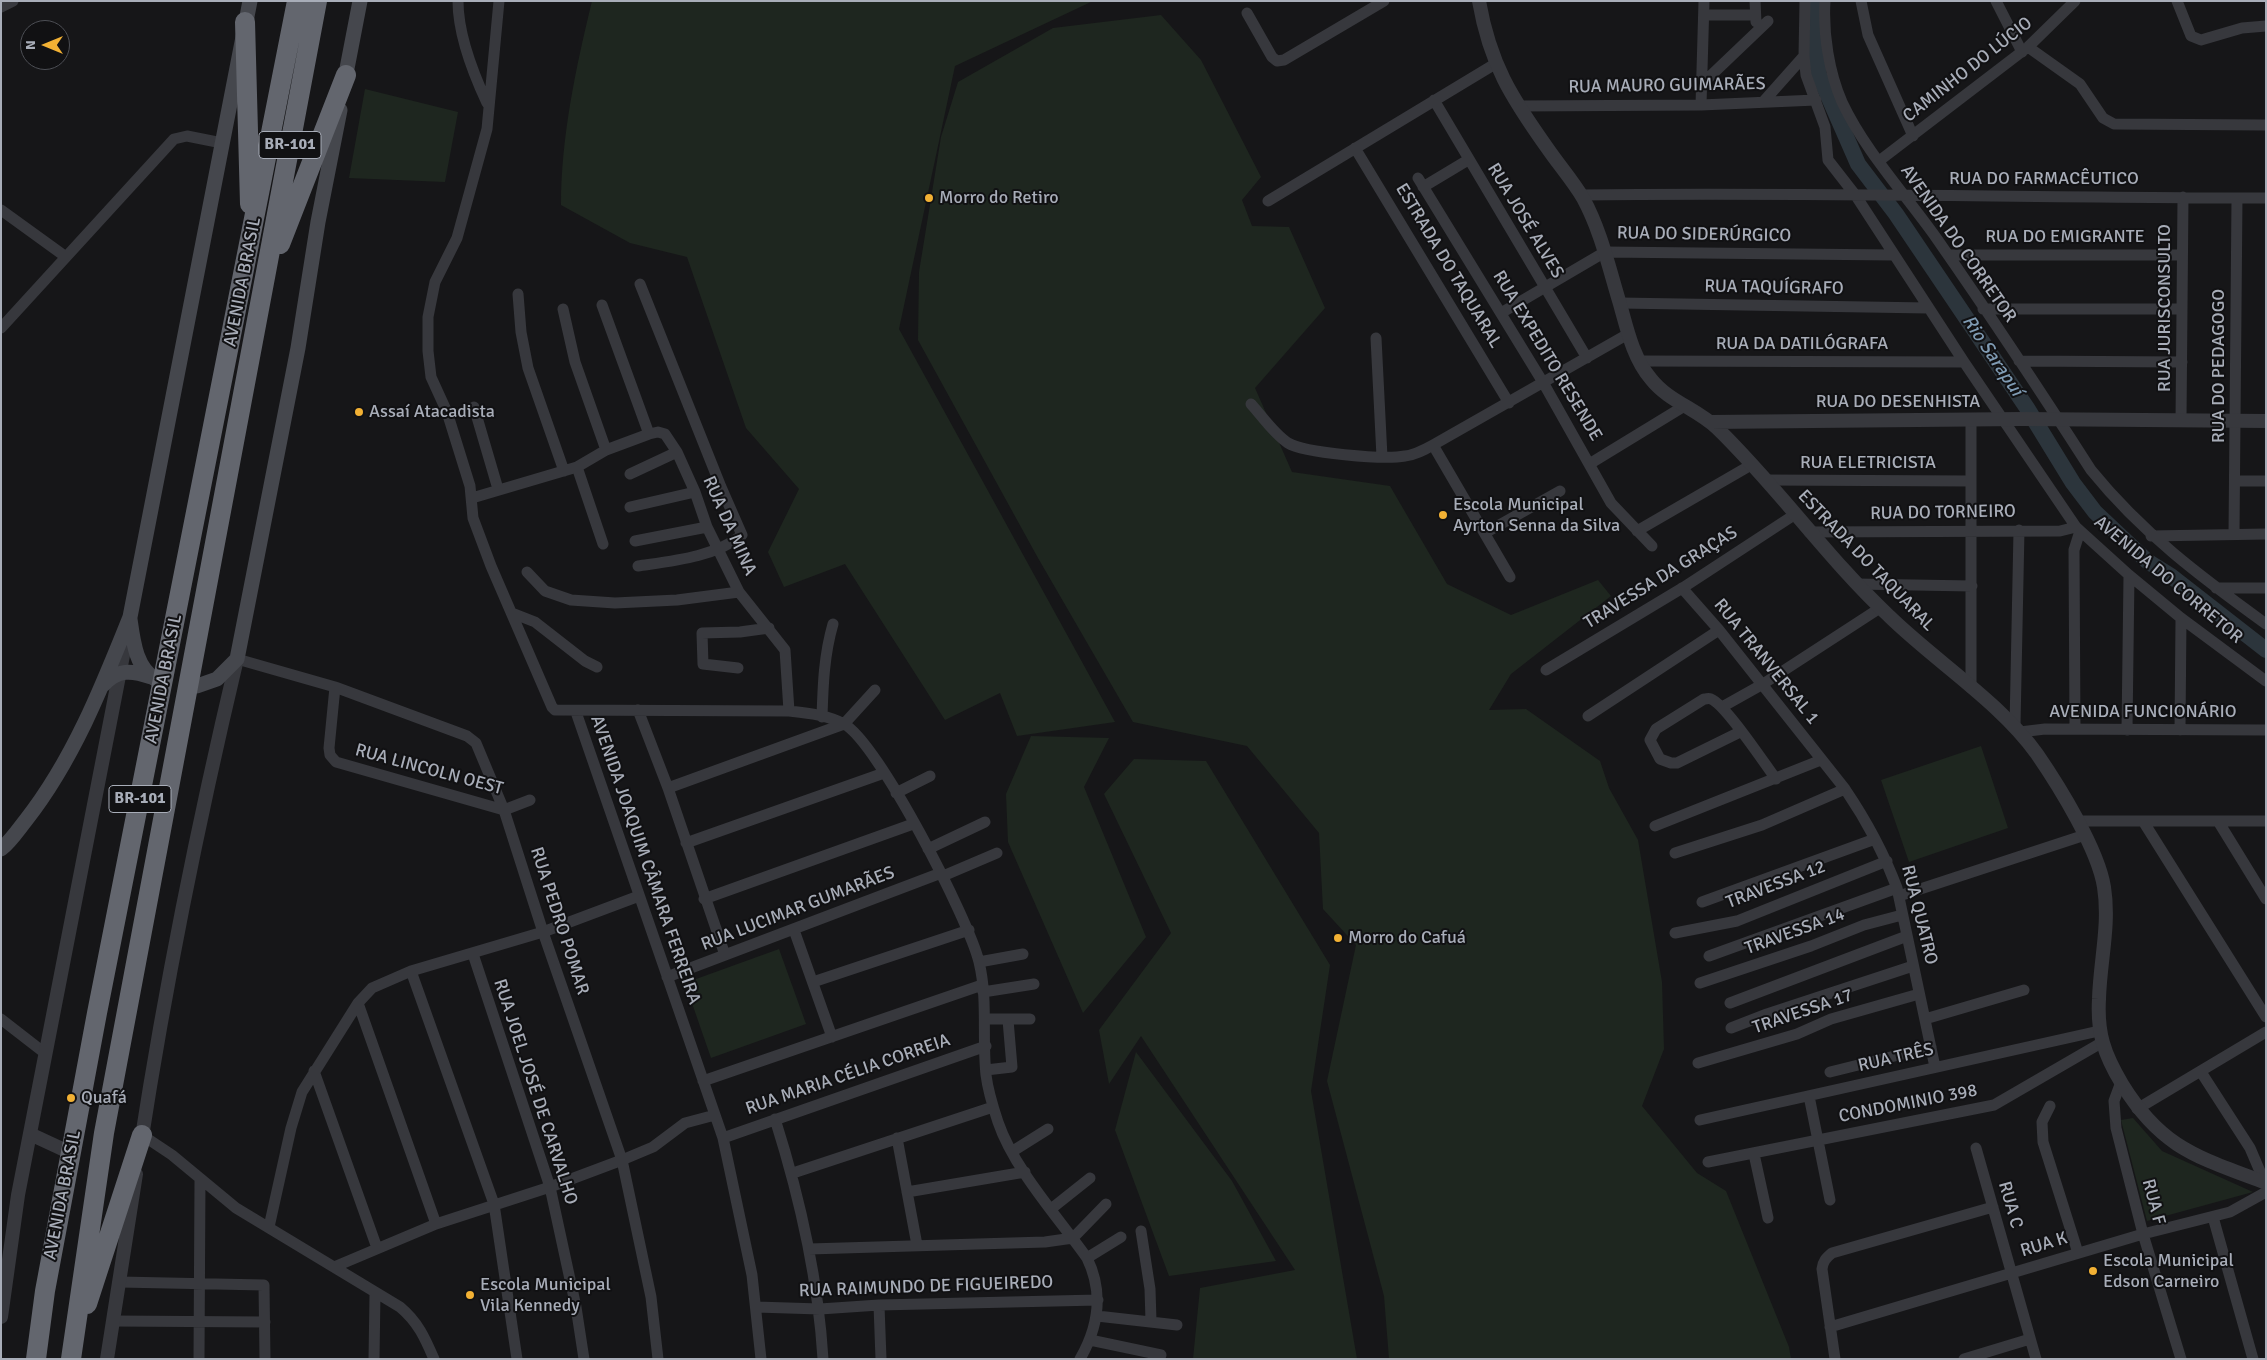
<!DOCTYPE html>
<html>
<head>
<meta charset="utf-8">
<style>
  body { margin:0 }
  #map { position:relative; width:2267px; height:1360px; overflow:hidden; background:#161618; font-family:Signika,sans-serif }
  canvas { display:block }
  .frame { position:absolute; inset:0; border:2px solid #a8adb8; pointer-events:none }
  .north { position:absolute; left:20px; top:20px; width:50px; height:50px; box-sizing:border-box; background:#111113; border:1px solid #4d4f55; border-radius:50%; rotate:270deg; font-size:14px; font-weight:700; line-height:20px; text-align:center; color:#a8adb8 }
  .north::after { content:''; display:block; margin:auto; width:18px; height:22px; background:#f2b134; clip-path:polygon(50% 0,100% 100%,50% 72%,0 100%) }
</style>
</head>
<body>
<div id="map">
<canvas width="2267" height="1360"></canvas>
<div class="frame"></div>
<div class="north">N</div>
</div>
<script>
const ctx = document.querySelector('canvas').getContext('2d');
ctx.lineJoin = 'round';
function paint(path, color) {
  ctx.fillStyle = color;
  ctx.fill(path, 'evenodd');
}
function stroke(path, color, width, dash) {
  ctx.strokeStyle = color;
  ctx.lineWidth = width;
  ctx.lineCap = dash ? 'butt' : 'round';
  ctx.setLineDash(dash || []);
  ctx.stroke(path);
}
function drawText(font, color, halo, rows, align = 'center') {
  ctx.font = font + ' Signika,sans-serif';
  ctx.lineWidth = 4;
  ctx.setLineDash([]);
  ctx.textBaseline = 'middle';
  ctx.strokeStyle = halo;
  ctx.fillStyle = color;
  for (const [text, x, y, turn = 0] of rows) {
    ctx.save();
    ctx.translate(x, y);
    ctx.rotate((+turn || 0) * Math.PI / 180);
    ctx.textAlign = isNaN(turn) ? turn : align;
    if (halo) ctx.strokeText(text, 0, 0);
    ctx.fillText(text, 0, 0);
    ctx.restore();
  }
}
const green = new Path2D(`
  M592,1H1093L955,66L899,329L1115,722L1017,736L1000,693L945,720L845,564L784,587L768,552L799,489L746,428L687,257L630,243L561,205C561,137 576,67 592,1Z
  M1161,15L1201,60L1261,177L1242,200L1252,226L1289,227L1325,308L1255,388L1292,472L1390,486L1447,584L1511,615L1598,580L1611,596L1511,674L1489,710L1526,709L1600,761L1609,788L1638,840L1662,982L1664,1049L1642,1106L1697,1173L1726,1191L1789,1347L1791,1359H1389L1384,1296L1327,1081L1356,945L1323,909L1319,833L1247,746L1133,722L1038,558L918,340L919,272L941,137L958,82L1053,28Z
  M365,89L458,112L445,182L349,178Z
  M1031,736L1109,738L1084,787L1146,937L1083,1013L1008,842L1006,794Z
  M1981,746L2008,828L1909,862L1881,780Z
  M1134,759L1206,761L1330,965L1311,1091L1357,1359H1193L1200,1288L1295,1270L1141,1036L1109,1084L1099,1030L1171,933L1104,794Z
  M779,949L806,1024L711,1058L685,983Z
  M1136,1052L1232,1181L1276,1261L1169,1276L1115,1130Z
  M2133,1118L2162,1151L2253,1192L2147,1221L2121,1120Z`);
const river = new Path2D(`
  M1814,1L1813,29L1819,75L1858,164L1896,214L2027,408L2073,483L2095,512L2147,561L2171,576L2266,650`);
const minor = new Path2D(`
  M458,1C458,35 473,73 487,103
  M499,1L487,129L457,238L435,282L428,317V351L431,377L447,412L470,486L473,518L491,566L552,707L555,710L789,711C807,713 828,715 844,724C878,742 969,920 979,962C988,999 982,1037 986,1075C988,1091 993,1107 998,1122C1014,1169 1058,1217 1087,1258C1104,1293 1099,1326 1080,1359
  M1755,1L1756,22
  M1805,1L1804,56L1806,75L1825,127L1828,160L1856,196L1964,362L2076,527L2129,575L2181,618L2266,681
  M1825,1C1823,34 1829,72 1842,102C1865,151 1906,195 1937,239C1990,315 2041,392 2091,470C2142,533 2201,577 2266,624
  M1861,1L1868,35L1913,136
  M1996,1L2022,52
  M2177,1L2191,36L2201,40L2242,28L2266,26
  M1,7L13,1
  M1247,13L1272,57L1277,61L1284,60L1384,1
  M1704,15H1755
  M2028,47L2080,84L2103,118L2114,124L2266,125
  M1702,84L1768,21
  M1434,100L1587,358
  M1764,101L1804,56
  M1701,105L1704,1
  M1519,106L1701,105L1816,100
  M1355,148L1509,403
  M1879,161L2028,47L2075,1
  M1418,178L1544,384L1611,503L1652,546
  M1423,187L1468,160
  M1581,195C1809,192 2038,198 2266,198
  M1268,201L1495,64
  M1,210L66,257
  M1948,255H2182
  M518,294L521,332L528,368L564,471
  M1620,303L1928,308
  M602,305L649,434
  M563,309L575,362L606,450
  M1983,309H2182
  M1501,313L1605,252L1893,255
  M1,328L174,139L187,136L222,143
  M1376,338L1382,457
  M1640,361L1964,362
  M2019,361L2182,362
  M1251,404C1262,416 1274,434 1288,443C1304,453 1384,460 1405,456C1415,455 1424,450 1433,445L1628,334
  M474,407L498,489
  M1971,420V688
  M2181,420L2183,197
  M1433,445L1510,577
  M1591,463L1686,405
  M577,467L603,544
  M630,474L677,452
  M1765,480L1971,481
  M2235,481H2266
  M472,498L577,467L606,450L649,434L658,432L665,434L677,452L695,492L707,527L739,592L785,650L789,711
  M630,507L695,492
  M1637,531L1751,465
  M1809,532L2060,531L2076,527
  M1485,533L1560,491
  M2234,534L2237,198
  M2151,536L2266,534
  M635,541L707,527
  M638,566C672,561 715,557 742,535L721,487L640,284
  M527,572L545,591L571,600L615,603L677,600L739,592
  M1856,584L1972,586
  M1682,588L1719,630L1845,789C1866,820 1884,853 1897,888L1935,1067
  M2216,588H2266
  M512,613L535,622L585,661L597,667
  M237,659L335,687L467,736L476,743L504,810L543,932L622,1160L651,1297L658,1359
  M738,668L703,664L702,633L740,632L769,628
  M1546,670L1684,587L1794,515
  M335,687L329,748L330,755L336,762L504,810L530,800
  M1722,707L1763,684L1880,608
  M638,710L668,788L725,955
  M576,712L723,1138L752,1275L761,1359
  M1588,716L1719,630
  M822,717C823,685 824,655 833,624
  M2015,726L2019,530
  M2075,729L2074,550L2080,531
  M2127,730L2129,575
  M2180,730L2181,618
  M1740,732L1677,763H1671L1660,759L1650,740L1656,729L1704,699C1707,699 1708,698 1711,699C1726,705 1764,763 1776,779
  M2020,732L2045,729L2266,730
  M668,788L844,724L875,690
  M896,793L930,776
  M2077,821H2266
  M2143,821L2266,1017
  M2218,821L2266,899
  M1655,826L1821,760
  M686,843L884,773
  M928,849L985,822
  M1675,853L1762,825L1845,789
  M943,876L997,853
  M1899,896L2085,835
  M704,899L913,824
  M1702,902L1875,839
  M794,930L832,1037
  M1675,933L1737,921L1887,861
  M473,954L550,1187L576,1307L584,1359
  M1709,956L1897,888
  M979,962L1023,954
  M411,971L494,1204L517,1359
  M667,977L941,873
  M813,982L969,930
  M1700,983L1811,946L1864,925L1902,915
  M983,992L1034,984
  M358,1003L436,1224
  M1730,1003L1907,936
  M1,1019L46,1054
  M985,1019H1030
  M1925,1019L2024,990
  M1731,1028L1767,1014L1913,966
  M1698,1063L1797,1034L1831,1019L1919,994
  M986,1070L1012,1067L1008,1020
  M314,1071L377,1248
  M1830,1072L1931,1047
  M2201,1072L2250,1148L2265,1183
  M703,1081L982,985
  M2121,1082L2114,1101L2116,1128L2143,1234L2181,1359
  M1809,1096L1830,1200
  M2050,1106L2042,1122L2043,1142L2078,1253
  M2137,1109L2266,1032
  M775,1119C800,1198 818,1276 823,1359
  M1700,1120L2099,1031
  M142,1135L172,1155L236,1208L400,1307C418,1322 425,1338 434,1359
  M723,1138L986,1046
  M897,1138L917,1245
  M1976,1148L2036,1359
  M1013,1151L1048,1129
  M1754,1154L1768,1218
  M1708,1162L1994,1105L2101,1043
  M793,1173L993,1107
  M907,1192L1025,1172
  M1051,1209L1090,1178
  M2213,1217L2253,1359
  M269,1227L291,1128L302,1092L358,1003L372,988L411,971L543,932L639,896
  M1141,1231L1150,1289L1151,1321
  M809,1249L1045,1242L1073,1238L1106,1204
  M1087,1258L1121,1237
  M334,1267L436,1224L550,1187L622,1160L653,1147L685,1123L715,1115
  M120,1282L264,1285L265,1359
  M879,1305L881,1359
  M756,1307L820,1309L879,1305L1098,1300
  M1097,1316L1177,1325
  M113,1321L265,1322
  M1830,1327L2143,1234L2230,1212L2266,1192
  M1090,1340L1161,1355
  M199,1359L200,1179
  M374,1359L375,1294
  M1835,1359L1822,1269C1823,1261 1826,1258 1832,1253L1993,1207
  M1964,1359L2030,1339`);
const tertiary = new Path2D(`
  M1479,1C1490,64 1511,97 1548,149C1559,165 1573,181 1583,198C1601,231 1609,268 1620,304C1627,329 1633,358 1651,379C1668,401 1697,409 1717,428C1778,487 1827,558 1889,616C1935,661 2001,703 2037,754C2059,786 2098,849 2104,887C2110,925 2100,961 2099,999C2097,1033 2104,1054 2122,1084C2162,1149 2198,1157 2266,1183
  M1710,422L2022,419L2266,421
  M30,1134L71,1153
  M141,1143C166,981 199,819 237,659
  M1,1317L18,1195L127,635
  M107,1359L136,1174`);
const secondary = new Path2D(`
  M344,84L360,1
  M130,619C133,641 136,669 157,680
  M103,685C118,669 131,670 151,677
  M197,686L217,679L237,659L298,348L318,222L340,110
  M1,849C11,841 18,830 26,820C73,760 102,687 130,617L250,1`);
const motorway = new Path2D(`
  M245,22L250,204
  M280,244L346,75
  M87,1304L142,1135
  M36,1359L45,1291L97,1013L297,1
  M71,1359L104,1133L317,1`);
const markers = [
  [929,198,5,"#f2b134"],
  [359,412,5,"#f2b134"],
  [1443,515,5,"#f2b134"],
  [1338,938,5,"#f2b134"],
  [71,1098,5,"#f2b134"],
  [2093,1271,5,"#f2b134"],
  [470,1295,5,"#f2b134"]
];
const shields = [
  [290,145,62],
  [140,799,62]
];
const shieldNames = [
  ["BR-101",290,145],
  ["BR-101",140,799]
];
const streetNames = [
  ["CAMINHO DO LÚCIO",1968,70,-38],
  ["RUA MAURO GUIMARÃES",1667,86,-1],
  ["RUA DO FARMACÊUTICO",2044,179],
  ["RUA JOSÉ ALVES",1525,221,59],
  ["RUA DO SIDERÚRGICO",1704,235,1],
  ["RUA DO EMIGRANTE",2065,237],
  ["AVENIDA DO CORRETOR",1958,244,55],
  ["ESTRADA DO TAQUARAL",1448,266,59],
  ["AVENIDA BRASIL",243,282,-79],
  ["RUA TAQUÍGRAFO",1774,288,1],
  ["RUA JURISCONSULTO",2165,308,-90],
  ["RUA DA DATILÓGRAFA",1802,344],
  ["RUA EXPEDITO RESENDE",1547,356,59],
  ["RUA DO PEDAGOGO",2219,366,-90],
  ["RUA DO DESENHISTA",1898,402],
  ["RUA ELETRICISTA",1868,463],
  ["RUA DO TORNEIRO",1943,513,-1],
  ["RUA DA MINA",729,526,66],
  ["ESTRADA DO TAQUARAL",1866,561,46],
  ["TRAVESSA DA GRAÇAS",1661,578,-32],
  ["AVENIDA DO CORRETOR",2168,580,40],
  ["RUA TRANVERSAL 1",1766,662,51],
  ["AVENIDA BRASIL",164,679,-79],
  ["AVENIDA FUNCIONÁRIO",2143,712],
  ["RUA LINCOLN OEST",429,770,15],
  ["AVENIDA JOAQUIM CÂMARA FERREIRA",645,860,71],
  ["TRAVESSA 12",1776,885,-21],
  ["RUA LUCIMAR GUMARÃES",798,909,-21],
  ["RUA QUATRO",1919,915,76],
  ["RUA PEDRO POMAR",559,921,72],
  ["TRAVESSA 14",1795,932,-20],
  ["TRAVESSA 17",1803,1012,-19],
  ["RUA TRÊS",1896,1058,-13],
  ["RUA MARIA CÉLIA CORREIA",848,1075,-19],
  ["RUA JOEL JOSÉ DE CARVALHO",535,1092,72],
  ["CONDOMINIO 398",1908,1104,-11],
  ["AVENIDA BRASIL",63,1195,-79],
  ["RUA F",2153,1202,75],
  ["RUA C",2010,1205,74],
  ["RUA K",2044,1245,-17],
  ["RUA RAIMUNDO DE FIGUEIREDO",926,1287,-2]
];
const poiNames = [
  ["Morro do Retiro",939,198],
  ["Assaí Atacadista",369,412],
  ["Escola Municipal",1453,505],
  ["Ayrton Senna da Silva",1453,526],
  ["Morro do Cafuá",1348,938],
  ["Quafá",81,1098],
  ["Escola Municipal",2103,1261],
  ["Edson Carneiro",2103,1282],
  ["Escola Municipal",480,1285],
  ["Vila Kennedy",480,1306]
];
const waterNames = [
  ["Rio Sarapuí",1992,356,56]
];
paint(green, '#1e261f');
stroke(river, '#2c353c', 16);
stroke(minor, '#37383d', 11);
stroke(tertiary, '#37383d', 14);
stroke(secondary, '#45474d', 15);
stroke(motorway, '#63666e', 20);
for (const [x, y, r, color] of markers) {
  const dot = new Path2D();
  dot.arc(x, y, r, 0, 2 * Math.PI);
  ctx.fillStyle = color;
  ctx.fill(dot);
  stroke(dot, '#111113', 2);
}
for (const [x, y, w] of shields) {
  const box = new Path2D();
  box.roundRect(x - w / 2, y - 13.5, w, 27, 4);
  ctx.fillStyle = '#111113';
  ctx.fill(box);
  stroke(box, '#a8adb8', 1);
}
drawText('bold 16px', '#a8adb8', null, shieldNames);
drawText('18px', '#a8adb8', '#111113', streetNames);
drawText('18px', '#a8adb8', '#111113', poiNames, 'left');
drawText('italic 19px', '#7f9bb3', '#111113', waterNames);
</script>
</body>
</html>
